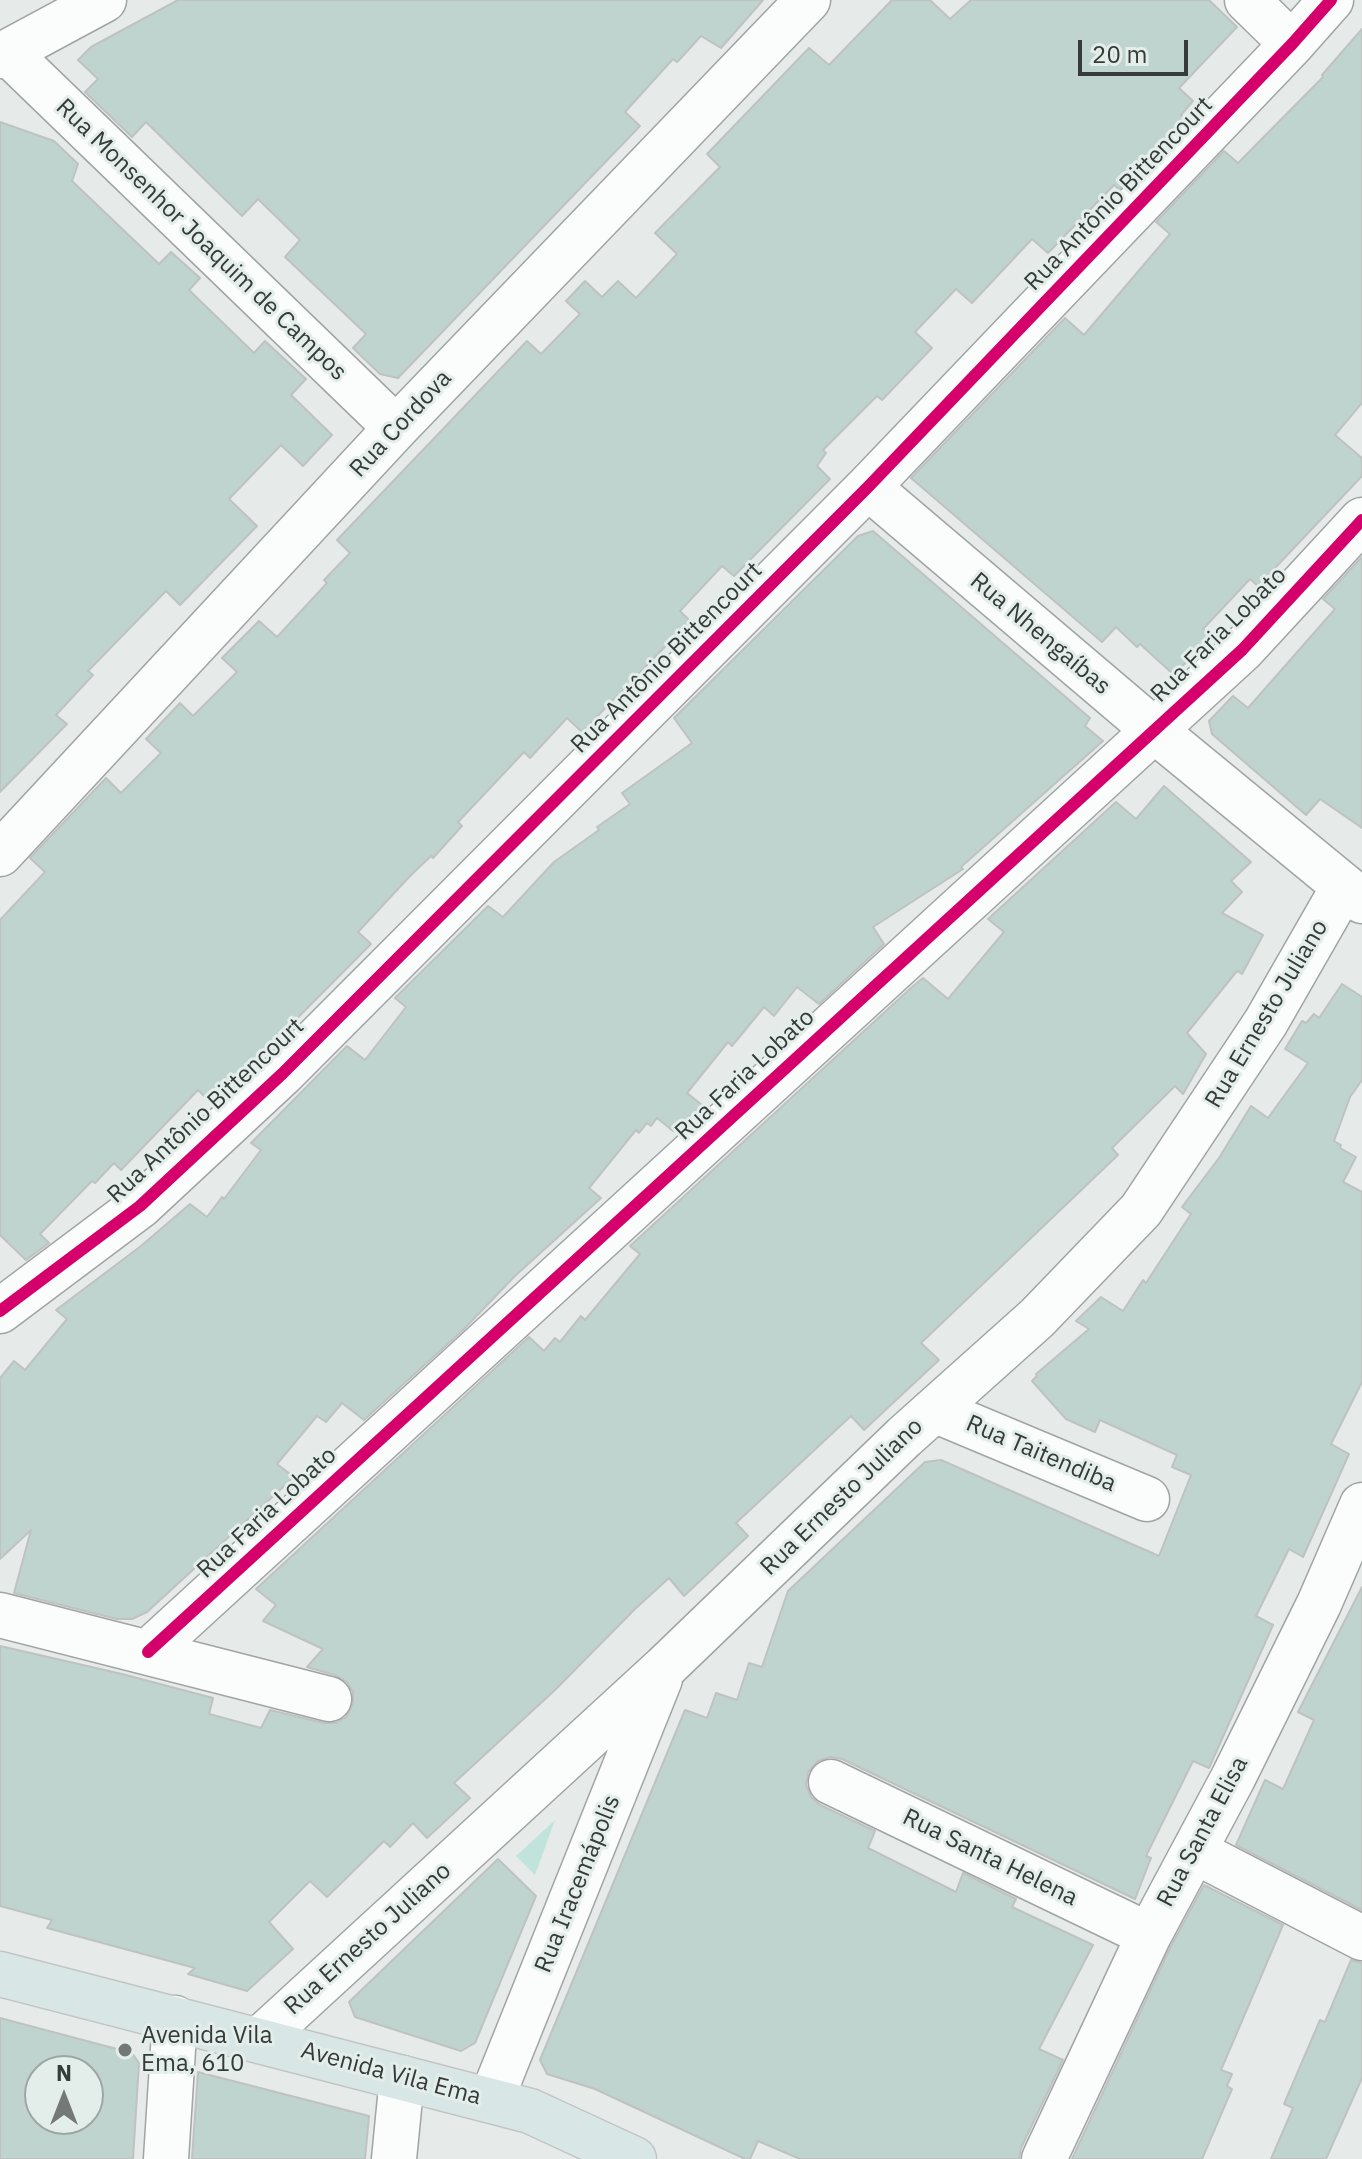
<!DOCTYPE html>
<html>
<head>
<meta charset="utf-8">
<style>
  body { margin:0 }
  #map { position:relative; width:1362px; height:2159px; overflow:hidden; background:#e6ebea; font-family:"IBM Plex Sans",sans-serif }
  canvas { display:block }
  .north { position:absolute; left:24px; top:2055px; width:80px; height:80px; box-sizing:border-box; background:#e3eeeb; border:2px solid #9ea6a4; border-radius:50%; rotate:0deg; font-size:22px; font-weight:700; line-height:32px; text-align:center; color:#363b39 }
  .north::after { content:''; display:block; margin:auto; width:28px; height:36px; background:#747977; clip-path:polygon(50% 0,100% 100%,50% 72%,0 100%) }
  .scale { position:absolute; left:1078px; top:40px; width:110px; height:36px; box-sizing:border-box; border:4px solid #363b39; border-top:0; padding-left:10px; font-size:24px; line-height:28px; white-space:nowrap; color:#363b39; -webkit-text-stroke:6px #e3eeeb; paint-order:stroke }
</style>
</head>
<body>
<div id="map">
<canvas width="1362" height="2159"></canvas>
<div class="north">N</div>
<div class="scale">20 m</div>
</div>
<script>
const ctx = document.querySelector('canvas').getContext('2d');
ctx.lineJoin = 'round';
function paint(path, color) {
  ctx.fillStyle = color;
  ctx.fill(path, 'evenodd');
}
function stroke(path, color, width, dash) {
  ctx.strokeStyle = color;
  ctx.lineWidth = width;
  ctx.lineCap = dash ? 'butt' : 'round';
  ctx.setLineDash(dash || []);
  ctx.stroke(path);
}
function drawText(font, color, halo, rows, align = 'center') {
  ctx.font = font + ' "IBM Plex Sans",sans-serif';
  ctx.lineWidth = 6;
  ctx.setLineDash([]);
  ctx.textBaseline = 'middle';
  ctx.strokeStyle = halo;
  ctx.fillStyle = color;
  for (const [text, x, y, turn = 0] of rows) {
    ctx.save();
    ctx.translate(x, y);
    ctx.rotate((+turn || 0) * Math.PI / 180);
    ctx.textAlign = isNaN(turn) ? turn : align;
    if (halo) ctx.strokeText(text, 0, 0);
    ctx.fillText(text, 0, 0);
    ctx.restore();
  }
}
const green = new Path2D(`
  M555,1820L535,1875L516,1856Z`);
const building = new Path2D(`
  M178,0H763L721,48L701,36L680,59L677,62L673,59L625,112L640,126L398,378L380,374L353,348L366,334L285,257L300,240L258,199L242,216L146,122L132,137L85,92L98,79L78,60L91,47Z
  M892,0H930L950,19L971,0H1209L1237,27L1179,88L1193,101L1181,115L1186,119L1119,189L1114,185L1048,253L1032,239L972,303L956,289L915,332L932,348L882,400L877,396L823,450L826,453L817,466L830,479L734,576L722,566L680,611L690,621L582,732L567,718L530,758L524,752L458,822L462,826L433,858L431,856L411,875L358,932L371,944L212,1104L198,1090L121,1170L114,1163L95,1183L92,1181L40,1234L49,1243L26,1260L0,1235V920L45,872L30,858L106,778L121,793L161,753L146,739L180,703L193,716L237,672L222,658L259,621L277,637L327,583L324,580L350,553L337,540L527,341L541,354L580,314L566,301L585,281L602,297L618,281L636,298L677,254L655,233L720,167L707,154L809,48L829,65Z
  M1362,29V403L1335,435L1362,458V476L1258,586L1250,579L1203,629L1211,636L1174,675L1140,644L1137,647L1116,627L1102,642L911,478L1065,318L1084,335L1170,234L1156,222L1224,151L1238,163L1323,77L1322,75Z
  M0,122L54,141L78,164L72,181L159,264L171,252L200,278L189,290L254,353L265,341L306,379L291,395L332,435L303,466L281,445L229,499L257,526L180,605L166,591L88,671L93,675L56,715L67,724L0,792Z
  M873,531L1090,718L1085,726L1103,741L961,867L963,869L873,927L884,944L819,1004L797,987L774,1016L764,1007L732,1046L728,1042L687,1093L702,1105L673,1131L657,1118L651,1126L647,1123L639,1133L636,1130L589,1188L601,1198L515,1276L464,1329L364,1420L342,1403L326,1422L317,1416L277,1464L294,1477L147,1612L132,1619H117L14,1593L31,1530L0,1559V1378L14,1361L25,1370L67,1319L56,1310L141,1246L190,1204L207,1217L222,1197L224,1199L261,1150L251,1143L347,1046L365,1060L406,1007L395,998L488,906L503,917L554,862L599,830L597,827L630,804L622,793L692,743L674,718L858,536Z
  M1362,557V828L1320,799L1306,815L1212,734L1209,721L1233,696L1248,708L1335,609L1323,599Z
  M1164,786L1251,862L1231,881L1242,892L1222,913L1263,935L1242,974L1237,971L1187,1033L1206,1054L1183,1094L1175,1086L1112,1148L1118,1155L921,1343L939,1360L864,1430L851,1416L736,1523L748,1536L684,1596L669,1578L635,1609L555,1690L454,1783L470,1798L427,1838L413,1823L390,1847L384,1841L327,1897L310,1881L269,1922L293,1949L247,1991L188,1974L195,1968L47,1928L52,1920L0,1906V1646L122,1674L213,1698L209,1714L261,1728L270,1710L324,1723H336L346,1717L353,1704V1692L347,1682L335,1675L307,1667L323,1649L263,1621L276,1605L256,1589L529,1337L544,1351L555,1338L560,1342L581,1316L585,1320L640,1254L630,1246L912,987L923,978L948,999L1004,932L988,919L1116,802L1136,819Z
  M1342,984L1362,997V1080L1350,1097L1334,1141L1341,1145L1340,1148L1356,1157L1343,1182L1362,1192V1382L1331,1444L1349,1454L1303,1557L1289,1549L1256,1616L1273,1625L1209,1768L1193,1761L1146,1856L1151,1858L1135,1899L842,1759L830,1757L818,1761L808,1772L806,1785L811,1797L820,1805L875,1831L868,1848L956,1892L963,1873L1016,1899L1012,1907L1093,1945L1039,2049L1063,2060L1021,2148L1019,2159H800L758,2141L750,2159H745L595,2089L547,2074L540,2060L685,1710L707,1718L716,1693L737,1700L749,1663L762,1667L788,1591L925,1462L941,1460L1159,1556L1191,1475L1172,1467L1177,1455L1100,1420L1095,1432L1066,1419L1032,1381L1037,1376L1036,1374L1089,1329L1076,1321L1101,1297L1123,1311L1143,1280L1146,1283L1191,1214L1182,1207L1219,1158L1251,1106L1268,1118L1308,1063L1285,1049L1302,1021L1306,1023L1314,1014L1319,1018Z
  M1362,1587V1910L1236,1845L1265,1780L1283,1789L1314,1720L1298,1712Z
  M498,1859L536,1896L475,2043L461,2051L355,2017L349,2002Z
  M1204,1885L1283,1925L1221,2070L1232,2074L1227,2086L1232,2089L1202,2159H1072L1171,1946Z
  M1351,1960L1362,1963V2078L1326,2159H1271L1293,2108L1284,2104L1320,2020L1325,2022Z
  M0,2018L132,2053L139,2063L133,2159H0ZM40,2071H88V2119H40Z
  M198,2072L369,2116L365,2159H192Z`);
const minor = new Path2D(`
  M1247,0L1292,44
  M7,52L396,428
  M0,56L104,0
  M868,487L1154,730L1362,901
  M0,854L396,428L808,0
  M0,1311L140,1206L282,1074L868,487L1292,44L1331,0
  M934,1410L1147,1499
  M0,1615L329,1699
  M148,1652L1242,650L1362,520
  M831,1782L1149,1935
  M1194,1851L1362,1938
  M259,2040L664,1668L904,1437L1037,1318L1141,1210L1266,1022L1344,886
  M491,2100L660,1679
  M166,2159L175,2018
  M394,2159L402,2078
  M1044,2159L1149,1935L1233,1778L1319,1604L1362,1505`);
const major = new Path2D(`
  M0,1974L530,2111L634,2159`);
const cycleway = new Path2D(`
  M0,1311L140,1206L282,1074L868,487L1292,44L1331,0
  M148,1652L1242,650L1362,520`);
const markers = [
  [125,2050,8,"#747977"]
];
const streetNames = [
  ["Rua Antônio Bittencourt",1119,194,-46],
  ["Rua Monsenhor Joaquim de Campos",201,240,44],
  ["Rua Cordova",401,424,-47],
  ["Rua Nhengaíbas",1040,634,40],
  ["Rua Faria Lobato",1219,635,-45],
  ["Rua Antônio Bittencourt",667,658,-45],
  ["Rua Ernesto Juliano",1267,1014,-59],
  ["Rua Faria Lobato",745,1075,-43],
  ["Rua Antônio Bittencourt",206,1111,-43],
  ["Rua Taitendiba",1041,1454,23],
  ["Rua Ernesto Juliano",842,1497,-44],
  ["Rua Faria Lobato",267,1513,-43],
  ["Rua Santa Elisa",1203,1832,-62],
  ["Rua Santa Helena",990,1858,26],
  ["Rua Iracemápolis",578,1884,-68],
  ["Rua Ernesto Juliano",368,1939,-42],
  ["Avenida Vila Ema",391,2074,15]
];
const poiNames = [
  ["Avenida Vila",141,2036],
  ["Ema, 610",141,2064]
];
paint(green, '#c0e4db');
paint(building, '#c0d4cf');
stroke(building, '#bec2c1', 2);
stroke(minor, '#a0a4a3', 47);
stroke(major, '#c3c5c5', 47);
stroke(minor, '#fbfcfc', 44);
stroke(major, '#d8e7e5', 44);
stroke(cycleway, '#d6006c', 12);
for (const [x, y, r, color] of markers) {
  const dot = new Path2D();
  dot.arc(x, y, r, 0, 2 * Math.PI);
  ctx.fillStyle = color;
  ctx.fill(dot);
  stroke(dot, '#e3eeeb', 3);
}
drawText('24px', '#363b39', '#e3eeeb', streetNames);
drawText('24px', '#363b39', '#e3eeeb', poiNames, 'left');
</script>
</body>
</html>
